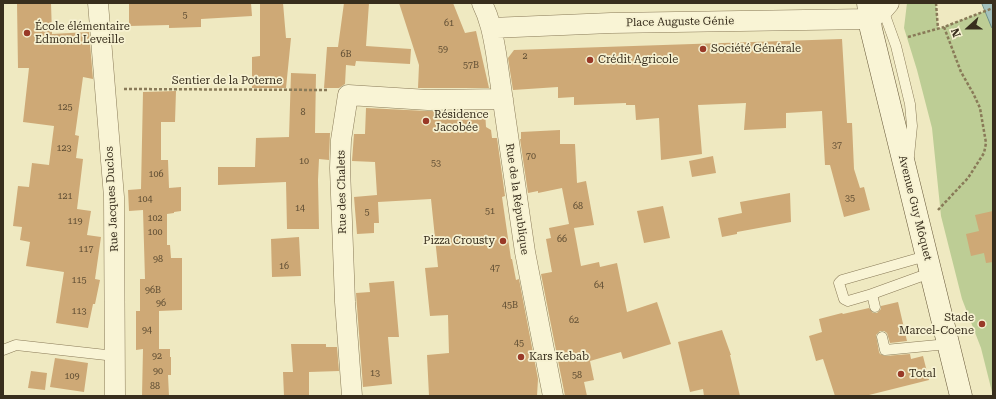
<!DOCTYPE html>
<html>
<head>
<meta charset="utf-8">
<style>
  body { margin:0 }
  #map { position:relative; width:996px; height:399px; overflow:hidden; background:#efe9c1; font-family:"Roboto Serif",serif }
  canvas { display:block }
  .frame { position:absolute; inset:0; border:4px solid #382e1d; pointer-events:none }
  .north { position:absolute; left:948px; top:8px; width:40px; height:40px; -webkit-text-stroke:3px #f6f1d1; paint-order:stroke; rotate:249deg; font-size:11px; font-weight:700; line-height:16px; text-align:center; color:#382e1d }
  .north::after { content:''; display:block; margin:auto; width:14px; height:18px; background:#382e1d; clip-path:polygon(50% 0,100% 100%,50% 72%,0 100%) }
</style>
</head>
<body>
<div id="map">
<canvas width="996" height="399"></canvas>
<div class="frame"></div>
<div class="north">N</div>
</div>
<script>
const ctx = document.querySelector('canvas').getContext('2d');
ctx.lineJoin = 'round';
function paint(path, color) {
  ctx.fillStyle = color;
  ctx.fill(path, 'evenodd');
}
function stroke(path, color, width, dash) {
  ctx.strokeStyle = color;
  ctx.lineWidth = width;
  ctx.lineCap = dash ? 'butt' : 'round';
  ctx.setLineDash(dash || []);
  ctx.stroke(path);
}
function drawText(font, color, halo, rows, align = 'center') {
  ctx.font = font + ' "Roboto Serif",serif';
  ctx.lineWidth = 3.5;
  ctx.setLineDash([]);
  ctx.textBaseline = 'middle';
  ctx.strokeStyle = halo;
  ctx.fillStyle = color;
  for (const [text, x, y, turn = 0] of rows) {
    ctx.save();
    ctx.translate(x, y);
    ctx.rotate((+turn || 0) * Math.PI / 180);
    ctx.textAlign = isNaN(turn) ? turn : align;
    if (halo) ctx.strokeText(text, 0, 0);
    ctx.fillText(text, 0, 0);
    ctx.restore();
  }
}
const green = new Path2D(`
  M907,3H936L938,29L985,11L993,29V396L981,348L962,299L941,216L932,128L917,70L904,28Z`);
const water = new Path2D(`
  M982,3H993V29L992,28Z`);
const building = new Path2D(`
  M17,3H51L52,34L89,32L93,79L83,77L75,135L79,136L76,158L83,159L77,209L91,211L87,235L101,237L95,279L100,280L95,304H93L88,328L56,323L64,272L26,266L30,242L20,240L22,227L13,226L18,186L29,187L32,163L49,165L54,126L23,122L29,68H18Z
  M129,3H251L252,16L201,19V27L169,28V25L129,26Z
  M260,3H283L286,38H291L286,88H252V57L260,56Z
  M344,3H369L366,46L411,49L410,64L356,61L355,66L346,65L345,84L339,88H324L327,47H338Z
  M399,3H453L465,33L476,31L489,88H418L419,65Z
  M842,39L847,123H852L854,169L860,188L864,187L870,210L844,217L830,165H825L822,111L786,113V128L744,130L746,103L698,105L702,154L661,160L659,118L636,120L635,105H626V103L574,105V97L558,98V87L513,90L508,58L514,50Z
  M291,73L316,74L315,133H330L329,160L319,159L318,180L319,229H287L286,182L218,185V167H255L256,138L289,137Z
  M176,91L175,122H161V160H168L169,188L181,187V211L174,212V213L167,214V245H170L171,258H182V310L159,311V349H170V357H171V375H168L169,396H142L143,349L136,350V311H140V279H145L143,210L129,211L128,190L141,189L143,92Z
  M366,108L427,111H485L486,127L491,130L492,138H497L505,196L502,197L511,259H512L516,280L519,279L538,379L537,396H429L427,355L449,353L448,315L430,316L425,268L438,267L431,199L378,202L379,223H374V233L357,234L354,197L377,195L375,162L352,161L354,134H365Z
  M560,130V144H575L577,183L586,181L594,225L574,228L581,266L599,262L600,267L617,263L627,312L657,302L671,344L623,359L621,352L590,361L594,380L584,382L587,396H565L541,274L552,272L546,239L551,238L549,228L569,224L562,188L538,193V191L528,193L520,139H521V132Z
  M713,156L716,173L692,177L689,161Z
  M790,193L791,222L737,232V234L722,237L718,218L742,213L740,202Z
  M663,206L670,238L644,243L637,211Z
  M993,211V262L986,263L984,253L971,256L966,234L979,231L975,215Z
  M299,237L301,276L272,277L271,239Z
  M394,281L399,337H388L392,384L363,387L356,293L370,292L369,283Z
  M898,302L907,341L890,343L887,333L884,331H880L876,335L879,352L880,354L885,356L910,354L911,359L923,356L929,380L865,396H835L823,359L816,361L809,336L822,332L819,319L842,313L843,314L869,308L873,313H877L881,309V306Z
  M722,330L731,355H730L740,396H704L703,389L690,392L678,342Z
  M291,344H326V347H337L339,371L309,372V396H284L283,372H293Z
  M55,358L88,363L84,392L50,387Z
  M31,371L47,373L45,390L28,388Z`);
const path = new Path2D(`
  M936,3L938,29
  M908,37L944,27
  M124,89L329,90
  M938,210L968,178L984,153L986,143L980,108L973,93L961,72L944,27L993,8`);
const lane = new Path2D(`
  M882,7L896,46L910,104L912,126L909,156
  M872,294L848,301L844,299L839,283L842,280L926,256
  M875,307L872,294L930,273
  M882,337L885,350L948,344
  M3,350L16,345L115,356`);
const street = new Path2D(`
  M98,3L114,197L115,396
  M482,3C490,19 493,35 496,53L525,252L553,396
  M491,28L611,23L869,19L883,10L889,3
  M352,396L345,302L340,168L341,140L348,95L428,100L503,99`);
const secondary = new Path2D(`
  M868,3L871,29L961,396`);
const markers = [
  [27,33,4,"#993927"],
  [703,49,4,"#993927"],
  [590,60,4,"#993927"],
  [426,121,4,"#993927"],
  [503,241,4,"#993927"],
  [982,324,4,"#993927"],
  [521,357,4,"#993927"],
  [901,374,4,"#993927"]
];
const numberNames = [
  ["5",185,15],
  ["61",449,23],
  ["59",443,49],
  ["6B",346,54],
  ["2",525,56],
  ["57B",471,65],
  ["125",65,107],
  ["8",303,112],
  ["37",837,145],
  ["123",64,148],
  ["70",531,156],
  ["10",304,161],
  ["53",436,163],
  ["106",156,174],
  ["121",65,196],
  ["35",850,198],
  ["104",145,199],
  ["68",578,206],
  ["14",300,208],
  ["51",490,211],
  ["5",367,212],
  ["102",155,218],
  ["119",75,221],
  ["100",155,232],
  ["66",562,239],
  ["117",86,249],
  ["98",158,259],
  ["16",284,266],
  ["47",495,268],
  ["115",79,280],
  ["64",599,285],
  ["96B",153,290],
  ["96",161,303],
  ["45B",510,305],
  ["113",79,311],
  ["62",574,320],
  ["94",147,330],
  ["45",519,343],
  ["92",157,356],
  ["90",158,371],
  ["13",375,373],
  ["58",577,375],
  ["109",72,376],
  ["88",155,386]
];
const streetNames = [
  ["Place Auguste Génie",680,22,-1],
  ["Sentier de la Poterne",227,81],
  ["Rue des Chalets",342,192,-91],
  ["Rue Jacques Duclos",112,199,-93],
  ["Rue de la République",517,199,82],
  ["Avenue Guy Môquet",915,208,76]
];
const poiNames = [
  ["École élémentaire",35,27],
  ["Edmond Leveille",35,40],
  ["Société Générale",711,49],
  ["Crédit Agricole",598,60],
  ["Résidence",434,115],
  ["Jacobée",434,128],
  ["Pizza Crousty",495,241,"right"],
  ["Stade",974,318,"right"],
  ["Marcel-Coene",974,331,"right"],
  ["Kars Kebab",529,357],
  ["Total",909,374]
];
paint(green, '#bdcd95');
paint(water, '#a4c1bd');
stroke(water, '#6b8f8c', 1);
paint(building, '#cea976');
stroke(lane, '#897a58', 11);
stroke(street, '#897a58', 21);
stroke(secondary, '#6a5b3c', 23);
stroke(path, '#897a58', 2.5, [3, 2]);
stroke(lane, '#f9f4d5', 10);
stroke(street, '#f9f4d5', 20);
stroke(secondary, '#f9f4d5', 22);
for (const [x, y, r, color] of markers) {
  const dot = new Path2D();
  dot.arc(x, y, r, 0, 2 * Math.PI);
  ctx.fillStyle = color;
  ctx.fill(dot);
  stroke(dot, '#f6f1d1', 1.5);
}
drawText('9px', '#5e4d33', null, numberNames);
drawText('11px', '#382e1d', '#f6f1d1', streetNames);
drawText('11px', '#382e1d', '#f6f1d1', poiNames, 'left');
</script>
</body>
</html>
